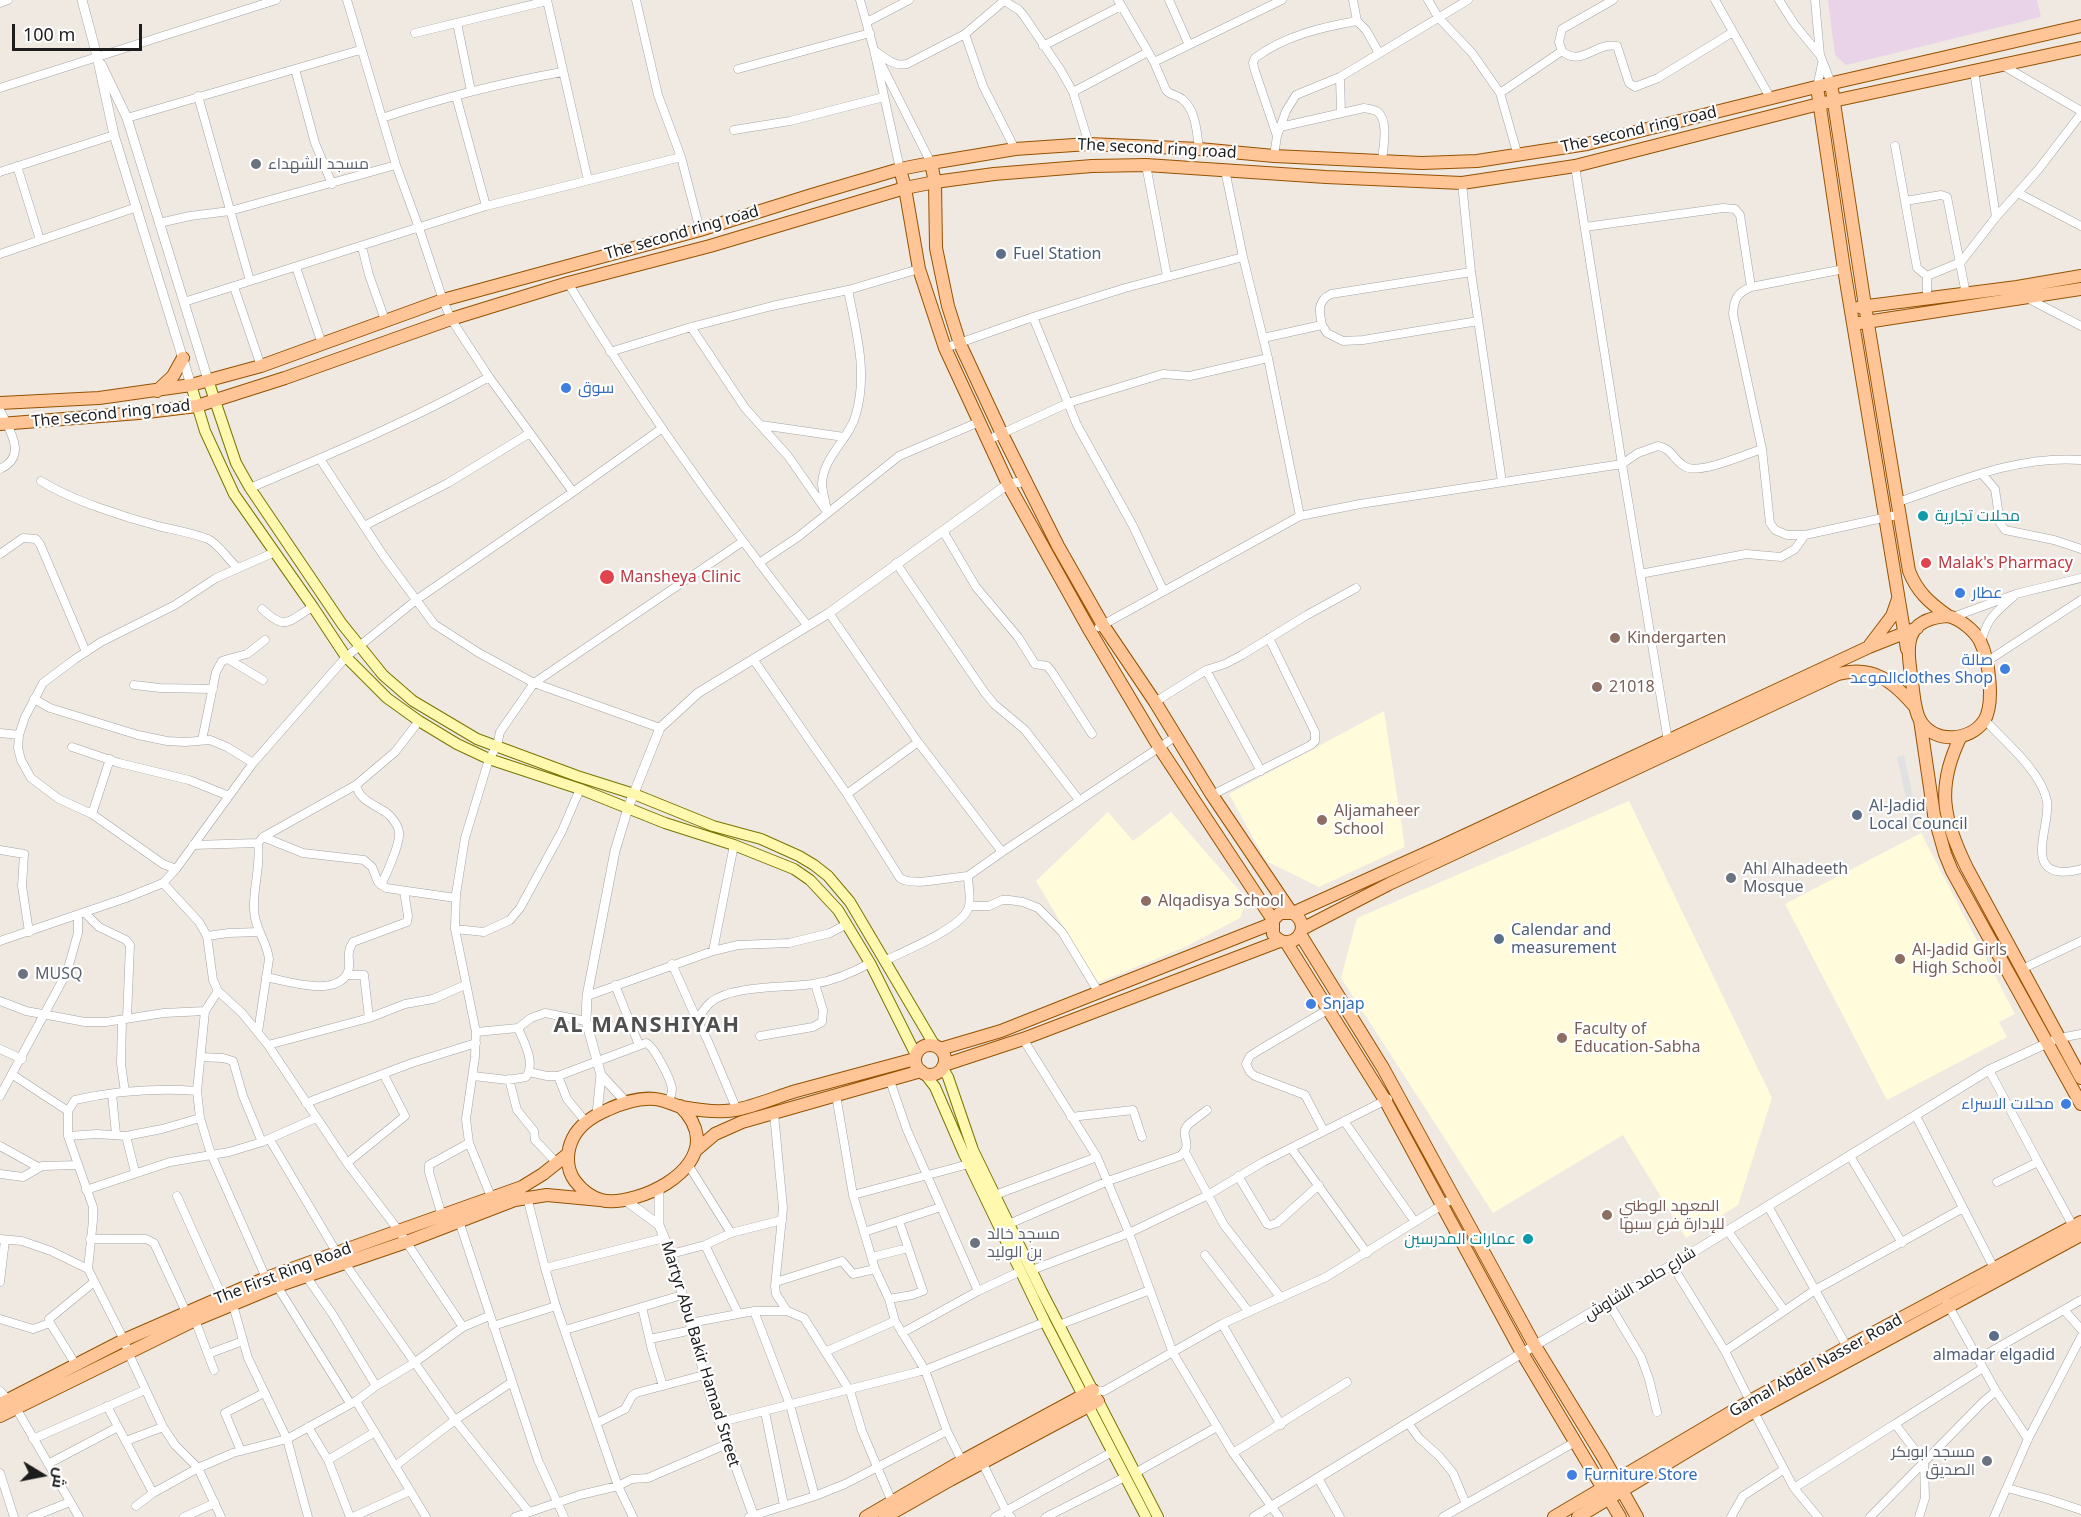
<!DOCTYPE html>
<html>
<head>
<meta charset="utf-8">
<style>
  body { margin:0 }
  #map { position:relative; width:2081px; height:1517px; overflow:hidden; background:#efe9e2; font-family:"Noto Sans",Cairo,sans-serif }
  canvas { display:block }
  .north { position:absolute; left:12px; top:1445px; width:60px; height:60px; -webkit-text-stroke:4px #fff; paint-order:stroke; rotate:100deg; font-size:16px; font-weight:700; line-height:24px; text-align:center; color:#1d1d1d }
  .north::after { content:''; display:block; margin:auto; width:21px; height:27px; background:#1d1d1d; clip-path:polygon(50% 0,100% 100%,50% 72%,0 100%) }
  .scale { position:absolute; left:12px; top:24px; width:130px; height:27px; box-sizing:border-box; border:3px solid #1d1d1d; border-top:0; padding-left:8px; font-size:18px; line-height:21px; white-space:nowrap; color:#1d1d1d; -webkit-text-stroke:4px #fff; paint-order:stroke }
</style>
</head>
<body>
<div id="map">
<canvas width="2081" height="1517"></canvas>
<div class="north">ش</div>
<div class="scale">100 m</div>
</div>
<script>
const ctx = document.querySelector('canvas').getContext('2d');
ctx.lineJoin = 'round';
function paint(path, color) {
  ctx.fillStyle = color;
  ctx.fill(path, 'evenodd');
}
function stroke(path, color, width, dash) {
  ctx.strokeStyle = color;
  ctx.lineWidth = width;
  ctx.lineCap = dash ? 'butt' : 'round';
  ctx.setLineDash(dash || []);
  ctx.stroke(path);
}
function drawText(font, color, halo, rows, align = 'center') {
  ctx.font = font + ' "Noto Sans",Cairo,sans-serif';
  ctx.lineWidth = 4.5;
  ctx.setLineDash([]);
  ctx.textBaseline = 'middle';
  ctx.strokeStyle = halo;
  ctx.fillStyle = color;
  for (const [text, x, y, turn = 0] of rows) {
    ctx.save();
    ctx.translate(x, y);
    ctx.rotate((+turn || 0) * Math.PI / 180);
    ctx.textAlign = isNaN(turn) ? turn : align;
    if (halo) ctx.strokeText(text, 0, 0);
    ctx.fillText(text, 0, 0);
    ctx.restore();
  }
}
const industrial = new Path2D(`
  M1828,0H2037L2041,17L1846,65L1835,55Z`);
const education = new Path2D(`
  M1384,711L1405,847L1319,887L1266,861L1229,794Z
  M1629,801L1772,1098L1738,1205L1686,1238L1623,1135L1493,1213L1341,978L1357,918Z
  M1108,812L1133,841L1171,812L1243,895L1244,908L1240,918L1185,947L1097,983L1036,881Z
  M1921,833L2015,1014L1999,1022L2007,1037L1887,1100L1785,904Z`);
const parking = new Path2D(`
  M1904,755L1918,821L1911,822L1897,757Z`);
const minor = new Path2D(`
  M347,0L396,165L419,228L443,300L451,319L489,377L573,492
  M547,0L588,180
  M636,0L658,95L681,157L700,230
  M860,0L874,50L900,169
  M1003,0L1019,10L1024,16L1060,69L1073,92L1089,144
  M1118,0L1154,62L1166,90C1171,96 1176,94 1182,99C1196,110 1197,133 1199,149
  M1169,0L1189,45
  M1353,0L1357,21
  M1428,0L1438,17L1472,53L1500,93L1518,156
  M1715,0L1771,99
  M1779,0L1795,25L1819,54
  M1815,0L1820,55L1831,83
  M0,3L8,0
  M867,22L909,0
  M457,23L471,91
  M415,33L547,1
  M965,34L983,86L1015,149
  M1043,46L1121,6
  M874,50C885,58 894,67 907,64L965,34L1005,0
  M1562,51C1581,68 1597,41 1617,46L1629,83L1635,87L1658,78L1733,32
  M879,60L931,163
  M1154,62L1282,0
  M2002,65L2081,111
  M295,69L315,143L332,184
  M738,69L870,33
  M1974,71L1996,217
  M1340,77L1341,113
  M1817,87L1822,64
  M0,88L276,0
  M1073,92L1148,52
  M1500,93L1562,51L1559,42L1562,29L1613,0
  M198,96L250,281
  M456,96L486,206
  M127,118L360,50
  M382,118C441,98 501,83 562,72
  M1280,127L1364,108C1368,109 1374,109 1378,112C1389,122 1383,148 1382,161
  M734,130L790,121L884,97
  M1277,136L1255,71L1253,63L1255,58C1284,36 1322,27 1357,21L1366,30L1379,53
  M1895,146L1917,268L1927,276
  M1274,156L1277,136L1286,111L1296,95L1340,77L1468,0
  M1146,165L1167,276
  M17,166L40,240
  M1575,166L1622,464L1638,453L1658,446C1671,448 1674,460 1684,466C1697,476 1746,454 1762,449
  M1225,170L1243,257L1268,358L1300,516
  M0,172L114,135
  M1462,183L1471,272L1502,482
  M2018,193L2081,226
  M1905,201L1941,195L1947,197L1966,294
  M159,223L190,216L230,211L396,165
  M1585,227L1723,208L1735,209L1740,215L1751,287
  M362,247L369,275L385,320
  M0,254L137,207
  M296,267L322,344
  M1844,269L1751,287C1737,293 1734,299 1733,314L1762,449L1770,523L1775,530L1787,535H1805L1901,514
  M568,283C640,402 721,515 807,625
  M234,287L261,366
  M2027,298L2081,326
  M1927,299V276L1961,262L1996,217L2038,170L2081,114
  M184,302L486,206L681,157
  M1033,317L1077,425L1133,526L1163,590
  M1322,325C1319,311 1317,301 1331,294L1471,272
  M691,327L745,408L788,456L825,509
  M1263,338L1322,325L1327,333L1343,341L1363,340L1478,321
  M945,348L1033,317L1125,288L1243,257
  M610,352L691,327L772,306L848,290L919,269
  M0,410C10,431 28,456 0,469
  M761,425L844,437
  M988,440L1068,403L1153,377L1163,374L1190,376L1268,358
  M320,459L383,555L434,624L479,653L534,683L660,728
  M1982,474L1995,489L2000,523L2005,530L2054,540L2081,549
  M41,481C71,500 124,517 158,526C175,530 192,533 208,539C220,545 227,559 238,568
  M250,488C331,454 412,420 489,377
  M1898,502C1957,482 2018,455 2081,460
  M827,512C826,503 823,494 822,485C822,457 850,439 856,414C868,372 856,331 848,290
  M364,526L448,483L530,433
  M943,531L976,587L1018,637L1035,664L1047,666L1052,672L1092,734
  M0,554L23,538L36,539L40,544L86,652
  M759,563L798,537L899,456L979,422
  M896,563L985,693L994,704L1025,730L1079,800
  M1640,574L1746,554L1781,557L1795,549L1805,535
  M262,609C287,632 287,621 313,607
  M1953,617L2016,594L2081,578
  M1099,627L1300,516L1360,504L1622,464L1668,741
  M1981,642C1988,617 1994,614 2013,597
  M753,659L847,794L918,742L829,613
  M1986,662L2081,600
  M1206,670L1261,771
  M263,680L228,659L247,654L265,640
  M134,685L160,688L213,689
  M34,699L50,708L138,735L167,741L185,742L210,740L227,747L253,763
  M1155,702L1206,670L1225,664L1242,655L1307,615L1356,588
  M1985,720C2005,742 2041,771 2047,801C2050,819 2035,851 2046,865C2054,875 2070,872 2081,869
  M0,733L19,735
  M202,740L216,672L222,661L228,659
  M918,742L1002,852L968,876
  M72,747L119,763L189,780L229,796
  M356,785C359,799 371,803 382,810C389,813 398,824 399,832C401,842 386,875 381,885
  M847,794L900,878C912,887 951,877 968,876C968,886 972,900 968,909C961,928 903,952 884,961
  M1212,795L1311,745L1315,741V732L1269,638
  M92,814L110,759
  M263,837L303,853L364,860L372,867L378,882L386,888L456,898
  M193,845L258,843L263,837L356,785L395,752L419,721
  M0,850L24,854L22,886L29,932
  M1002,852L1175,737
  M176,869L163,864L92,814L59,799L31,778L21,760L18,748L19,735L25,717L43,683L75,659L101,642L175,605L216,578L275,552
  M163,883L199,922L207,936L213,980L218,991L242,1013L268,1045L347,1163L399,1231L463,1327
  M969,906H989L1002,900H1009L1023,902L1038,908L1062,932L1099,993
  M85,913L99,927L126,940L130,945L127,1018
  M455,929L484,932L510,920L520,908L562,831L580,789
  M207,936L229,933L258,932
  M0,941L126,898L163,883L176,869L253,763L346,657L416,600L573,492L661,429
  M713,951L734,845
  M672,964L697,1020
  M2022,969L2081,941
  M347,975H364L369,1018
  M266,977C287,981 334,997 347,974C353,964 344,956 353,942L407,922L408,916L404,891
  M615,985L639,1045
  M218,991L205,1011L197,1091L200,1118L211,1154L266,1278
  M587,996L713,951L738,945L789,943L830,933L847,924
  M0,1001L26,1011L85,1022H106L164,1013L205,1011
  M122,1020L121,1064L125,1092
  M258,1032L269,959C267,941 254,928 254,909C253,887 261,866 258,843
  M476,1032L518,1028L531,1018L545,1013L586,1021
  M760,1036L813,1027L822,1022L823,1010L815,984
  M2060,1038L2081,1034
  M1023,1039L1097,1157L1129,1233L1173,1353L1233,1453L1279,1517
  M268,1045L369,1018L405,1004L433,999L465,985
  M0,1049L22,1059
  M201,1057L223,1058L233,1061L243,1096L262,1142
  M1989,1070L2038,1162L1997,1182
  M529,1072L547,1076H558L646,1043C654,1046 670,1078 672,1088C672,1093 671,1097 668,1101
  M13,1075L68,1111V1136L93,1207V1220L88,1269L124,1340L128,1352L163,1427L175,1445L198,1468L221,1517
  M473,1076L508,1080L526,1077C536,1063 524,1042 518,1028
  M558,1076L567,1099L586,1122
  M509,1079L517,1110L534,1131L535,1140L557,1163
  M890,1081L907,1130L978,1291
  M112,1094L116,1134
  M836,1095L853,1195L875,1269L889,1299L895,1321L925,1370L947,1431L964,1465
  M0,1096L67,972L78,933V916
  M306,1103L412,1063L476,1043
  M737,1110L707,1039L697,1020C701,1014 705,1007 711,1002C733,985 786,988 813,984C833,981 852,973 870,963
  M68,1111L75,1100C115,1091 157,1088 197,1091
  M774,1114L783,1208L775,1286L776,1294L787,1311
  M1916,1116L1995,1270
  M1071,1117L1133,1110L1142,1137
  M1344,1121L1415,1222
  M1324,1131L1305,1095L1255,1076L1250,1072L1246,1064L1250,1056L1261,1049L1329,1009
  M68,1136L97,1134L126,1136
  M270,1140L337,1253
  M0,1146L38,1167
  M1291,1148L1367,1253
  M1185,1152L1224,1225L1281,1298
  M1850,1156L1902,1243
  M2038,1162L2073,1226
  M347,1163L405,1116L384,1075
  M689,1166L731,1233
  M135,1172L126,1136L162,1129L200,1118
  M0,1174L23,1177L42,1166L78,1165
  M1238,1176L1267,1224L1270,1225L1277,1223L1319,1185
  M86,1190L170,1162L229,1152L262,1142L316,1118
  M853,1195L969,1164
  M995,1195L1097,1157
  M177,1196L222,1296
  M527,1197L545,1268L664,1238
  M492,1199L469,1143L466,1119L475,1057L476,1032L455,929L456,894L465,838L489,759L497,746L500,732L534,683L742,542
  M1768,1206L1847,1347
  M442,1216L429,1172V1165L469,1143
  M459,1221L538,1460L564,1517
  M1009,1224L1108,1181L1180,1156C1195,1144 1178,1136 1188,1125C1193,1120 1201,1115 1207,1110
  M1728,1231L1784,1310
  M864,1232L941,1207
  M0,1239L22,1241L51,1251L88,1269
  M90,1239H146L154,1243L186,1312
  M705,1245L738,1313
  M671,1254L705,1245L731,1233L782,1220
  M1205,1255L1249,1312
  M872,1257L908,1248
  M344,1262L455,1420L529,1512
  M1672,1265L1725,1351L1750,1401
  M545,1268L556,1306L618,1486L633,1517
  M1032,1270L1129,1233L1208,1195L1263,1162L1388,1099
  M306,1276L333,1315L376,1386
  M0,1282L5,1240
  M776,1282L842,1261L853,1274L875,1269
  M277,1286L350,1403
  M889,1299L912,1295L923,1291L899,1221
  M1608,1302L1641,1357L1649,1379L1657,1412
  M1947,1303L1996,1391L2028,1439
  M233,1305L248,1358L287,1439L308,1517
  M642,1307L652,1350L663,1386
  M2064,1310L2081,1329
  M754,1311L790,1405L815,1496
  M0,1319L33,1329L50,1323
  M195,1320L214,1370
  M690,1323L754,1311H787L804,1318L850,1391L862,1431L892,1502
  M1222,1324L1281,1425
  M1059,1325L1150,1290
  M493,1326L556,1306
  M565,1330L682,1295
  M902,1333L978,1291L1021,1271
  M650,1339L692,1330
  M827,1351L895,1321
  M1725,1351L1815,1290L1963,1208
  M208,1354L243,1341
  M1978,1359L2081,1300
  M76,1365L50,1323L49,1319L94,1282
  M1093,1390L1104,1391L1222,1324L1326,1277L1455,1197
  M0,1391L16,1408L79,1517
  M356,1401L426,1517
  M107,1406L153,1493
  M765,1412L784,1505
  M1754,1412L1794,1488L1818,1517
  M721,1422L925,1370L1045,1322
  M597,1423L625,1409L632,1396L636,1393L704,1375
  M1408,1423L1419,1438L1439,1456L1453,1473L1466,1504
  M1895,1424L1983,1368
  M308,1427L328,1460L375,1432
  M33,1439L145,1390
  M126,1441L163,1427
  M241,1451L225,1413L264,1393
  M1233,1453L1347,1382
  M328,1460L350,1517
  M982,1462L1006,1511L1011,1517
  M48,1464L118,1427
  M395,1466L455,1420L512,1382
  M0,1473L14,1517
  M1135,1473L1217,1427
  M1318,1478L1340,1517
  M1794,1488L1895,1424L1924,1462L1925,1498L1919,1517
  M2007,1488L2048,1499L2081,1510
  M136,1506L153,1493L198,1468L233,1453L287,1439L356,1401L376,1386L414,1363L463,1327L489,1316
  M32,1517L70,1502
  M184,1517L215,1503
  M353,1517L410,1491
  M515,1517L580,1495L618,1486L632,1479L648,1478L727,1444
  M749,1517L815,1496L845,1484L947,1431
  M995,1517L1112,1452
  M1046,1517L1125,1477
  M1443,1517L1575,1442
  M1731,1517L1743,1496L1783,1470
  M1870,1517L1983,1402L1996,1391
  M1994,1517L2028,1439L2081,1337`);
const tertiary = new Path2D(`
  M82,0L97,56L114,135L191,385
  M101,64L127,118L208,380
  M601,1075L626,1102
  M597,1114L601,1075L586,1021L587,996L615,851L628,808L660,728L698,693L829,613L1008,484L1027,481
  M659,1188V1225L671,1254L711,1398L754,1517
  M625,1200L659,1225
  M1254,1517L1522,1353L1672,1265L1989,1070L2052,1041`);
const secondary = new Path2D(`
  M208,380L236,463L250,488L342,624L383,675L413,701L477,739L577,776L634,794L713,826L761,839L799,856L814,865L828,876L850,902L935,1046
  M191,385L205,431L234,494L313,607L346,657L387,698L419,721L457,744L489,759L580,789L665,823L734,845L794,869L810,880L838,910L870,963L916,1055
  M942,1067L948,1077L973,1150L1042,1292L1158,1517
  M925,1074L935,1087L964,1154L1045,1322L1146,1517`);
const primary = new Path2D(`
  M1831,83L1865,306L1909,571C1917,592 1930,603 1948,616
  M1817,87L1844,269L1907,649
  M931,163L935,182L936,248L948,306L960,344L1002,434L1058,546L1103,625L1155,702L1212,795L1291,912
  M900,169L905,188L919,269L945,348L1008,484L1090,631L1159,747L1273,920V934C1289,956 1316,928 1293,913H1280L1273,920
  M1860,307L2017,287L2081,276
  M1860,323L2081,289
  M157,391L173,376L183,358
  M0,403L99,398L191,385L261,366L443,300L700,230L815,194L900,169L931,163L1015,149L1089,144L1199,149L1274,156L1422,163L1477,161L1587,144L1824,85L2081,26
  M0,424L139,413L197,406L285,378L451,319L568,283L710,246L905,188L935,182L994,174L1092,166L1146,165L1326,177L1462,183L1575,166L1819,104L2081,48
  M1948,616C1960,619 1974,630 1980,641C1989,659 1995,704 1984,721C1970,741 1936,744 1921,722C1914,711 1914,695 1912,682C1907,647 1902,619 1948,616Z
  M1870,645L1892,616L1898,599
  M1920,720L1934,815L1945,854L1952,871L2081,1104
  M1960,738C1936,788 1943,819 1967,868L2081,1078
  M1293,913L1442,846L1869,647L1917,628
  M1302,929L1389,884L1838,674C1874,665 1894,682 1916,708
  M1300,934L1383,1068L1535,1346L1603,1457L1637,1517
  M1286,942L1385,1100L1522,1353L1620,1517
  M915 1060a15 15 0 1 1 30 0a15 15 0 1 1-30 0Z
  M940,1049L1001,1031L1271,924
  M944,1065L1023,1039L1280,941
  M680,1106C722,1147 678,1185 636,1197C626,1200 611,1203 601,1200C591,1197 581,1189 575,1181C566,1169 566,1152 573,1138C580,1124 593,1116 607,1110C622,1103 638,1097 655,1099C665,1100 672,1104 681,1107C697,1110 719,1113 735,1110C756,1106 776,1097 796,1091C836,1080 875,1070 915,1059
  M695,1151L715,1134L742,1122L921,1071
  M0,1404L124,1340L266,1278L522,1187L543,1174L568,1154
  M0,1416L195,1320L277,1286L406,1242L515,1200L547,1195L600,1200
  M866,1517L962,1461L1093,1390
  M885,1517L950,1480L1098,1401
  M1554,1517L1750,1401L1847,1347L2081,1222
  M1578,1517L1746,1416L2081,1235`);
const markers = [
  [256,164,6,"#6b7280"],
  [1001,254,6,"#5c6f8a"],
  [566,388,6,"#3f7fe0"],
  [1923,516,6,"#0f9aa8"],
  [1926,563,6,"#e0444e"],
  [607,577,8,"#e0444e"],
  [1960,593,6,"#3f7fe0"],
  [1615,638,6,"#8d6e63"],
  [2005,669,6,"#3f7fe0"],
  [1597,687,6,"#8d6e63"],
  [1857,815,6,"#5c6f8a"],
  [1322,820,6,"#8d6e63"],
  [1731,878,6,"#6b7280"],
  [1146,901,6,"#8d6e63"],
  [1499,939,6,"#5c6f8a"],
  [1900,959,6,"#8d6e63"],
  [23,974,6,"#6b7280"],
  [1311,1004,6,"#3f7fe0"],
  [1562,1038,6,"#8d6e63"],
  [2066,1104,6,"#3f7fe0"],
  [1607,1215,6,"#8d6e63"],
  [1528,1239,6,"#0f9aa8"],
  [975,1243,6,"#6b7280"],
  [1994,1336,6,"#5c6f8a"],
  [1987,1461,6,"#6b7280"],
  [1572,1475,6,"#3f7fe0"]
];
const streetNames = [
  ["The second ring road",1639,130,-13],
  ["The second ring road",1157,149,3],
  ["The second ring road",682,233,-16],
  ["The second ring road",111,414,-6],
  ["The First Ring Road",283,1274,-21],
  ["شارع حامد الشاوش",1640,1284,-31],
  ["Martyr Abu Bakir Hamad Street",700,1354,73],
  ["Gamal Abdel Nasser Road",1816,1366,-29]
];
const worshipNames = [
  ["مسجد الشهداء",268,164],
  ["Ahl Alhadeeth",1743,869],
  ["Mosque",1743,887],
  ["MUSQ",35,974],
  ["مسجد خالد",987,1234],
  ["بن الوليد",987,1252],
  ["مسجد ابوبكر",1975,1452,"right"],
  ["الصديق",1975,1470,"right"]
];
const serviceNames = [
  ["Fuel Station",1013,254],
  ["Al-Jadid",1869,806],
  ["Local Council",1869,824],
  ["Calendar and",1511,930],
  ["measurement",1511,948],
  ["almadar elgadid",1994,1355,"center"]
];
const shopNames = [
  ["سوق",578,388],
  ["عطار",1972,593],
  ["صالة",1993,660,"right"],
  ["الموعدclothes Shop",1993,678,"right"],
  ["Snjap",1323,1004],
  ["محلات الاسراء",2054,1104,"right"],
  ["Furniture Store",1584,1475]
];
const cultureNames = [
  ["محلات تجارية",1935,516],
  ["عمارات المدرسين",1516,1239,"right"]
];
const healthNames = [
  ["Malak's Pharmacy",1938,563],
  ["Mansheya Clinic",620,577]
];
const educationNames = [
  ["Kindergarten",1627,638],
  ["21018",1609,687],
  ["Aljamaheer",1334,811],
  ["School",1334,829],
  ["Alqadisya School",1158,901],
  ["Al-Jadid Girls",1912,950],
  ["High School",1912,968],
  ["Faculty of",1574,1029],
  ["Education-Sabha",1574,1047],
  ["المعهد الوطني",1619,1206],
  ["للإدارة فرع سبها",1619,1224]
];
const districtNames = [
  ["AL MANSHIYAH",647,1026]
];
paint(industrial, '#e9d3e8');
paint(education, '#fffbdb');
paint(parking, '#e1e1e1');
stroke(minor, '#a4a4a4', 9);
stroke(tertiary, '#a4a4a4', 10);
stroke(secondary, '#787600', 12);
stroke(primary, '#965200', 14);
stroke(minor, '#fff', 8);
stroke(tertiary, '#fff', 9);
stroke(secondary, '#fff9b0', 10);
stroke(primary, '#ffc597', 12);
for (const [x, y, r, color] of markers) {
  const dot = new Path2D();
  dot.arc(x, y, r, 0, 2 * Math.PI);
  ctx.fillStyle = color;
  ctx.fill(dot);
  stroke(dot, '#fff', 2);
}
drawText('16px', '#1d1d1d', '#fff', streetNames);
drawText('16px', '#5b616d', '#fff', worshipNames, 'left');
drawText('16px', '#4e5e75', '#fff', serviceNames, 'left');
drawText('16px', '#366cbe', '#fff', shopNames, 'left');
drawText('16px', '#0d838f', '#fff', cultureNames, 'left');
drawText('16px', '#be3a42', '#fff', healthNames, 'left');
drawText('16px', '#785e54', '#fff', educationNames, 'left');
ctx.letterSpacing = '1.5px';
drawText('bold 22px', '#505050', '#fff', districtNames);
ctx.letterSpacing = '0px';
</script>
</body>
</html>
